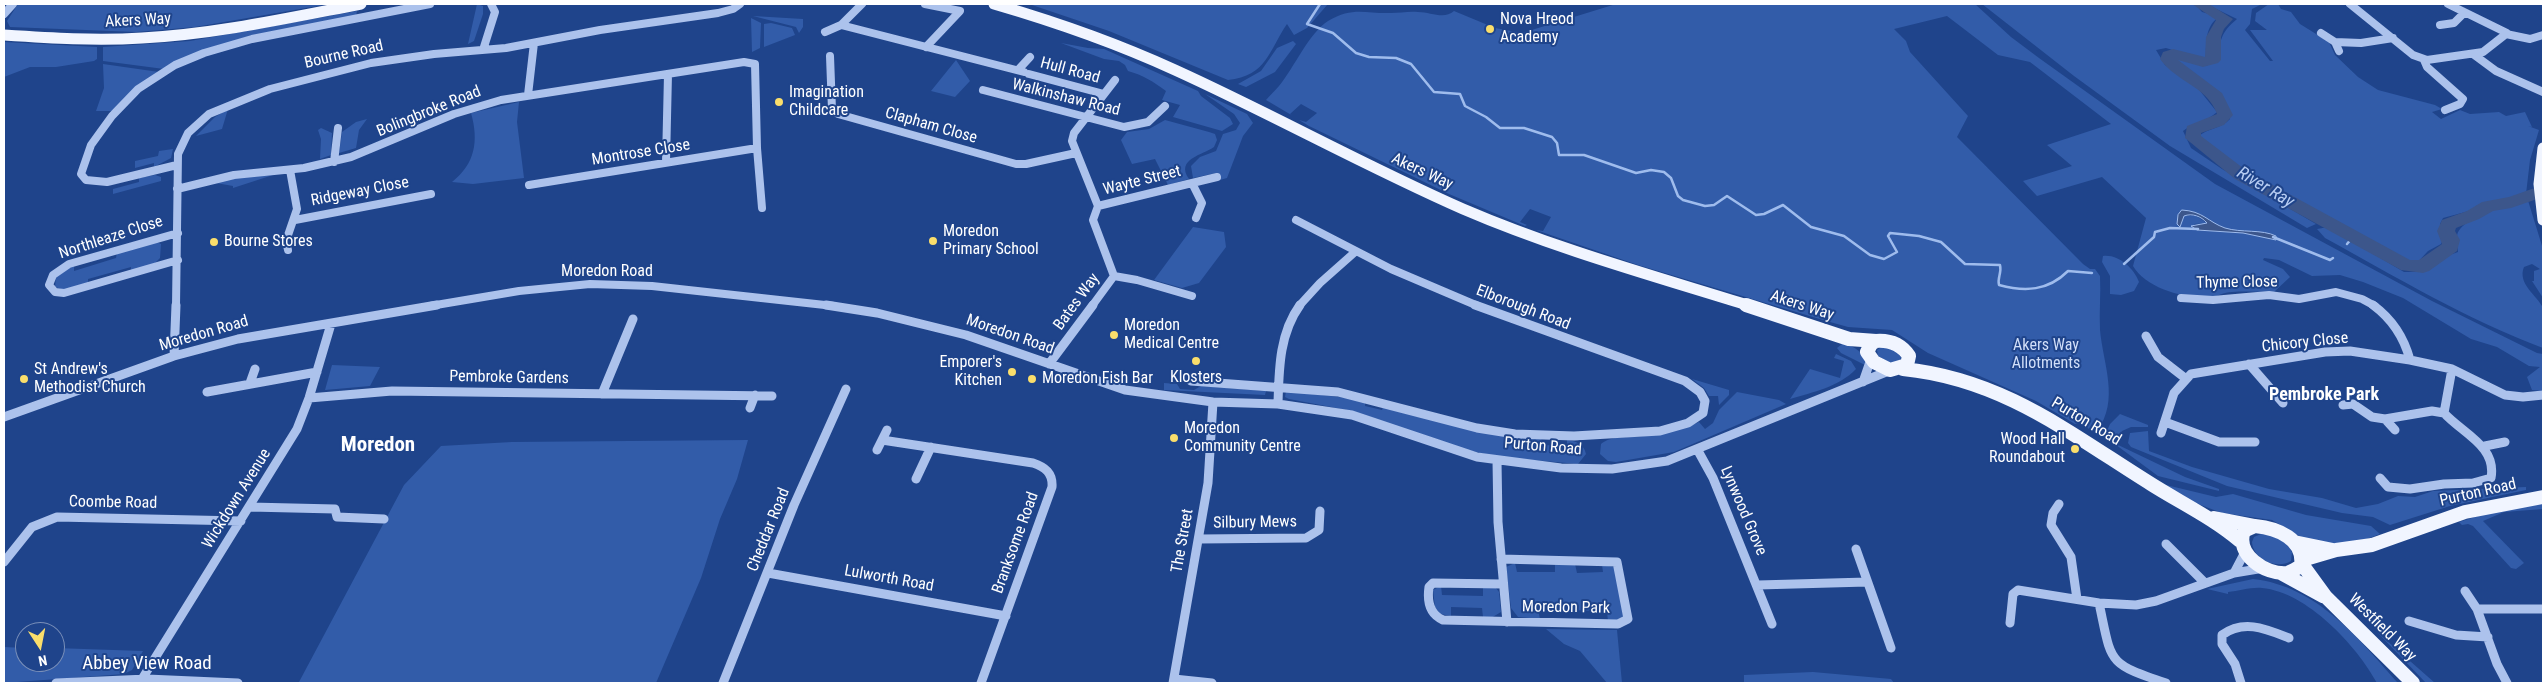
<!DOCTYPE html>
<html>
<head>
<meta charset="utf-8">
<style>
  body { margin:0 }
  #map { position:relative; width:2547px; height:687px; overflow:hidden; background:#1f448b; font-family:"Roboto Condensed",sans-serif }
  canvas { display:block }
  .frame { position:absolute; inset:0; border:5px solid #fff; pointer-events:none }
  .north { position:absolute; left:15px; top:622px; width:50px; height:50px; box-sizing:border-box; background:#1f448b; border:1px solid #798fb9; border-radius:50%; rotate:169deg; font-size:14px; font-weight:700; line-height:20px; text-align:center; color:#fff }
  .north::after { content:''; display:block; margin:auto; width:18px; height:22px; background:#fade6b; clip-path:polygon(50% 0,100% 100%,50% 72%,0 100%) }
</style>
</head>
<body>
<div id="map">
<canvas width="2547" height="687"></canvas>
<div class="frame"></div>
<div class="north">N</div>
</div>
<script>
const ctx = document.querySelector('canvas').getContext('2d');
ctx.lineJoin = 'round';
function paint(path, color) {
  ctx.fillStyle = color;
  ctx.fill(path, 'evenodd');
}
function stroke(path, color, width, dash) {
  ctx.strokeStyle = color;
  ctx.lineWidth = width;
  ctx.lineCap = dash ? 'butt' : 'round';
  ctx.setLineDash(dash || []);
  ctx.stroke(path);
}
function drawText(font, color, halo, rows, align = 'center') {
  ctx.font = font + ' "Roboto Condensed",sans-serif';
  ctx.lineWidth = 4;
  ctx.setLineDash([]);
  ctx.textBaseline = 'middle';
  ctx.strokeStyle = halo;
  ctx.fillStyle = color;
  for (const [text, x, y, turn = 0] of rows) {
    ctx.save();
    ctx.translate(x, y);
    ctx.rotate((+turn || 0) * Math.PI / 180);
    ctx.textAlign = isNaN(turn) ? turn : align;
    if (halo) ctx.strokeText(text, 0, 0);
    ctx.fillText(text, 0, 0);
    ctx.restore();
  }
}
const green = new Path2D(`
  M18,4H329L195,27L136,32L10,27L7,21Z
  M477,4L483,6V14L474,41L468,44Z
  M1029,4H1328L1307,28L1294,35L1287,24C1269,50 1267,76 1228,80L1109,31Z
  M1616,4H1975L2011,37L2039,58L2215,184L2432,301L2537,353L2543,354V391L2532,390L2527,377L2540,367L2529,366L2497,347L2471,339L2403,298L2363,282L2340,275L2312,276L2279,260L2264,258L2263,260L2283,269L2290,277L2274,292C2260,292 2246,291 2232,292C2224,292 2217,297 2209,297C2184,299 2146,288 2133,266L2146,218L2102,177L2037,196L2023,181L2072,166L2047,145L2111,124L2030,62L1998,55L1947,16L1894,29L1906,41L1910,52L1968,116L1957,137L2083,264L2090,269H2095L2100,276C2101,294 2099,312 2100,330C2103,364 2120,400 2097,431L2092,432L2082,422L2075,424L2036,401L1928,353L1892,330L1848,327L1823,320L1638,265L1536,230L1543,231L1551,217L1530,209L1520,222L1527,225L1525,226L1449,194L1309,126L1299,120L1306,122L1317,113L1301,104L1290,114L1293,116L1266,100C1270,95 1275,91 1279,86C1294,68 1309,33 1328,21C1353,6 1366,14 1391,13C1400,13 1409,11 1418,12C1431,12 1444,20 1454,11L1495,28L1522,33ZM2190,211C2203,215 2208,220 2218,225C2234,233 2252,233 2269,233L2275,240L2243,233L2197,230L2194,224L2207,223L2196,216H2184Z
  M1982,4H2195L2202,12L2219,17C2205,26 2206,43 2206,58L2201,59L2166,48L2156,50L2165,65L2196,86L2217,112C2208,121 2193,123 2183,131L2191,148L2222,169L2316,224L2307,228L2170,146L2074,76Z
  M2206,4H2262L2252,9L2250,24L2245,30L2270,61H2273L2250,30H2267L2255,21L2256,13L2269,4H2278L2281,9L2291,12L2300,24L2329,42L2335,55L2358,77L2378,90L2435,105L2442,109L2432,112L2441,119L2460,110L2470,114L2499,112L2506,116L2525,112L2532,127L2528,126L2539,130L2530,160L2526,194L2543,249V298L2532,281H2534V271L2540,269L2532,264L2524,267C2517,284 2537,295 2543,308C2547,318 2543,337 2543,348C2468,320 2396,277 2325,238L2317,229L2334,226L2349,233L2360,246L2404,272H2415L2436,260L2458,252C2458,247 2456,241 2457,236C2458,226 2475,218 2482,209L2478,205L2469,211L2443,218L2440,224L2445,235L2441,244L2428,251L2416,264H2410L2239,169L2199,140L2198,137C2207,128 2221,129 2230,119C2226,93 2195,74 2175,60L2180,57L2205,66L2219,61C2219,41 2221,32 2237,19Z
  M357,11L356,16L302,27L164,69L103,61V47L190,41Z
  M753,16L803,19V27L799,33L796,27Z
  M751,18L761,23L760,48L752,52Z
  M771,23L792,28L795,35L764,47V24Z
  M1293,41L1296,44L1275,72L1246,87L1238,84L1261,71L1277,48Z
  M4,42L97,47V59L94,61L56,67H30L4,77Z
  M1061,43L1088,48L1104,49L1198,91L1201,96L1230,118L1233,124L1222,131L1173,117L1180,105L1162,100L1166,91C1154,82 1143,75 1128,71L1125,65L1119,61L1104,59Z
  M956,60L970,81L955,97L931,91Z
  M103,64L159,72L112,111H96L104,88Z
  M1205,94L1247,114L1253,123L1243,136L1227,178L1220,180L1216,173L1193,178L1191,166L1200,157L1216,151L1223,134L1236,130L1240,123L1234,114Z
  M519,102L517,122L524,178L473,184L452,182C475,164 479,141 471,113Z
  M228,109L222,129L196,136L215,117Z
  M367,119L359,130L356,148L339,153L342,132L356,122Z
  M1165,120L1209,132L1215,134L1217,140L1214,147C1203,155 1175,159 1189,179L1168,185L1155,159L1132,164L1121,140L1127,132L1149,129Z
  M321,128L332,133L331,155L320,159L321,139L318,130Z
  M173,149L171,158L154,167V163L135,168V161L158,156L159,151Z
  M155,175L161,177V181L113,194V189L139,182V178Z
  M273,175L233,188V186L216,183L234,178Z
  M1193,227L1224,232L1226,247L1199,283L1182,288L1154,280Z
  M155,241L161,244L160,258L154,264L131,271V267L88,279V284L64,290L55,287L56,276L74,265V271L116,258L117,252Z
  M2103,256C2118,254 2134,268 2139,282L2134,291L2121,295L2110,294V276L2102,262Z
  M1842,344C1852,344 1860,351 1866,359L1865,365L1841,353L1837,348Z
  M1883,346L1892,347L1901,357L1900,361L1891,364L1878,356L1877,350Z
  M1836,354L1851,361L1856,369C1839,387 1813,392 1790,399L1810,369L1840,378L1844,361L1834,358Z
  M332,365L380,367L370,386L325,390Z
  M1692,379L1729,390V395L1719,405L1718,396H1709L1704,388Z
  M1164,383L1177,384L1180,389L1194,390L1201,386L1266,391L1265,395L1164,390Z
  M1286,391L1365,400V406L1382,410L1384,404L1541,438L1543,445L1567,446V440C1576,441 1584,444 1586,454L1578,464L1498,457L1463,449L1352,411L1289,399L1285,397Z
  M1737,392L1779,400L1786,404L1674,452L1616,462L1608,461L1600,454L1601,444C1611,435 1631,438 1644,436C1662,434 1682,430 1699,422L1705,429L1713,423L1719,410Z
  M2120,414L2148,425V427H2131L2122,431L2119,436H2111L2107,431L2110,424Z
  M2148,431L2149,451L2192,467L2269,489L2322,498L2356,508L2378,504L2398,496L2415,497L2433,491L2526,487V490L2450,506L2390,525L2373,517L2342,513L2227,486L2131,447L2128,443L2130,433Z
  M748,440L737,479L720,519L701,578L656,683L299,682L404,485L441,446L512,442Z
  M2112,442L2185,477L2219,489V491L2158,476Z
  M2162,484L2216,497L2233,494L2306,515L2371,526L2380,534L2367,539L2330,545L2306,540L2272,520L2222,513L2190,501Z
  M2543,502V509L2504,512L2483,521L2524,563L2516,569L2511,568L2473,526L2468,524L2462,525L2459,522L2507,507Z
  M2261,534C2274,534 2286,541 2292,552L2291,561C2276,570 2253,559 2252,542L2254,537Z
  M1515,563L1517,572H1555V564H1575L1577,573L1603,572L1602,565L1614,567L1625,611L1622,620L1608,621L1607,612L1599,611L1538,609L1540,619L1518,617L1511,608L1506,567Z
  M2253,579C2317,586 2358,638 2398,683H2377C2357,646 2307,592 2262,588C2251,587 2239,591 2228,592V594L2207,589Z
  M1441,586L1442,595L1483,596V587L1496,588L1499,592L1501,612L1491,618L1483,617L1482,608L1451,607V616L1440,614L1435,607L1433,590Z
  M1546,629L1617,630L1622,683H1607L1580,651L1564,644Z
  M2377,632L2435,683H2426Z
  M4,647L25,648V662H55V648L143,651L132,670L124,674L4,683Z
  M1813,672L1891,679L1894,683H1744V675Z`);
const water = new Path2D(`
  M2182,210C2203,211 2208,222 2225,228C2241,233 2262,229 2276,236V240L2243,233L2197,230L2191,226L2207,223C2201,216 2192,213 2184,216L2180,227L2177,224L2178,215Z`);
const stream = new Path2D(`
  M1320,4L1307,24L1333,33L1356,53L1369,57L1396,58L1411,64L1434,92L1460,94L1465,106L1486,117L1500,128H1524L1552,137L1557,143L1559,155H1584L1636,173L1651,170L1664,172L1671,178L1678,196L1683,200L1705,206L1714,205L1727,196L1756,215L1764,214L1783,205L1811,227L1844,236L1870,255L1884,259L1897,252L1888,236L1890,233L1919,236L1941,242L1965,264L2000,265C2002,273 1997,278 1999,285C2025,292 2048,291 2068,271L2092,273
  M2273,237L2330,260L2333,258
  M2347,244L2352,238
  M2124,264L2154,237L2155,232L2170,228L2198,229`);
const river = new Path2D(`
  M2192,4H2209L2233,19L2224,29L2221,37V60L2218,63L2203,67L2178,60L2222,93L2233,115L2224,125L2201,133V136L2247,171L2410,260H2419L2442,244L2437,231L2442,220L2467,211L2482,202L2509,197L2543,185V197L2511,208L2493,211L2479,219L2456,228L2455,231L2460,240L2457,251L2429,271L2423,273L2401,270L2235,179L2185,138L2187,126L2217,114C2207,86 2176,82 2160,59L2163,52L2173,49L2205,57L2206,37L2216,20Z`);
const minorFar1 = new Path2D(`
  M925,4L960,11L926,47
  M2350,4L2413,55L2427,60L2483,52L2506,34L2530,39L2543,35
  M2448,4L2507,33
  M4,14L13,4
  M841,25L1024,72
  M2440,25L2454,23L2464,13
  M825,32L841,25L862,4
  M2321,33L2335,42L2339,51
  M2335,42L2361,43L2393,38
  M483,50L495,12L491,4
  M2473,54L2496,71L2543,92
  M830,56L832,110L838,114L1016,164H1026L1076,153
  M2424,60L2427,67L2463,99L2460,104L2445,110
  M1018,70L1030,57
  M1029,74L1104,94
  M983,90L1124,127L1148,122L1165,106
  M528,95L534,43
  M757,148L762,208
  M334,162L338,128
  M666,162L668,74
  M177,165L107,182L86,180L81,174L91,145L112,116L138,89L175,65L204,53L252,39L430,4
  M1192,183L1217,177
  M177,189L234,175L304,168L351,157L454,114L501,100L744,62L755,64L757,148L529,185
  M1098,206L1192,183L1202,203L1196,218
  M295,220L431,194
  M1296,220L1391,269L1478,306
  M178,233L69,264L53,275L49,285L55,292L64,293L178,260
  M288,250L286,241L297,209L290,170
  M1114,276L1137,280L1192,296
  M2181,298L2213,300L2269,295L2299,299L2336,292L2362,299L2375,306
  M176,306L178,154L188,133L209,114L270,89L371,63L434,54L506,48L600,30L718,13L733,9L740,4
  M430,306L519,291L590,284L652,286L834,306
  M1092,306L1114,276L1093,220L1098,206L1072,141L1074,133L1115,80
  M1299,306L1320,283L1355,252`);
const minor = new Path2D(`
  M826,305L877,313L966,335L1125,390L1213,402L1278,404L1352,415L1477,457L1561,468L1612,469L1667,461L1891,370
  M2373,305C2392,319 2404,337 2410,360
  M2146,336L2158,357L2185,378
  M174,356L176,305
  M1049,364L1093,305
  M2249,364L2283,403
  M1191,381L1338,392L1477,428L1515,434L1574,436L1660,431L1688,423L1703,413L1705,401L1700,392L1685,381L1475,305
  M1863,382L1871,359
  M250,383L255,369
  M207,392L317,372
  M602,394L633,319
  M309,398L392,391L772,396
  M1278,404C1279,370 1279,334 1300,305
  M2343,405L2353,404L2372,417L2385,419
  M750,408L755,395
  M4,417L174,356L238,339L437,305
  M2165,422L2219,442H2255
  M2395,430L2385,419L2432,411L2444,413
  M2161,433L2174,393L2191,374L2325,352L2350,351L2410,360L2452,369L2505,395L2523,397L2543,395
  M882,440L1033,463C1045,467 1053,473 1052,487L981,683
  M2485,446L2505,442
  M1697,449L1713,478L1772,624
  M877,450L887,430
  M1497,461L1498,522L1507,622
  M2380,478L2388,487L2410,489L2444,484L2473,483L2491,478C2497,446 2462,433 2444,413L2452,369
  M916,479L931,447
  M2059,504L2053,513L2051,525L2071,557L2077,599
  M250,507L335,509L337,517L384,519
  M1200,539L1306,538L1319,530L1320,511
  M2166,544L2205,583
  M1856,549L1891,648
  M1501,559L1617,562L1628,619L1618,624L1443,620C1429,614 1427,601 1429,587L1433,583L1502,584
  M4,562L32,527L57,517L241,521
  M768,573L1006,616
  M2234,573L2245,552
  M1758,585L1867,582
  M2465,591L2477,609
  M2099,603C2112,663 2106,663 2166,683
  M2409,621L2456,635L2488,637
  M2010,623L2013,594L2018,590L2099,603L2136,605L2156,601L2234,573L2264,568
  M142,679L297,429L309,398L331,324
  M1174,679L1212,683
  M56,683L147,679L238,683
  M723,683L794,505L846,389
  M1173,683L1208,483L1213,402
  M2241,683L2235,664L2222,644V635C2244,619 2266,629 2289,638
  M2507,683L2497,664L2477,609H2543`);
const majorFar1 = new Path2D(`
  M994,4C1056,22 1116,43 1175,70C1272,114 1365,166 1463,209C1556,249 1654,276 1750,306
  M4,35C50,38 96,41 142,38C216,34 288,18 361,4
  M2543,148L2539,184L2543,220`);
const major = new Path2D(`
  M1746,305L1849,339L1876,341
  M1876,341C1890,340 1901,344 1909,356L1907,365L1890,370L1874,362L1867,352L1871,344Z
  M1903,369C2003,379 2069,433 2151,484C2181,503 2213,518 2240,541
  M2214,518L2255,526
  M2255,526C2277,528 2305,539 2301,566C2297,568 2292,572 2287,573C2265,575 2235,554 2244,531Z
  M2294,542L2333,550
  M2302,560L2336,550L2372,545L2465,512L2543,497
  M2302,564L2326,597L2413,683
  M2281,573L2323,596`);
const markers = [
  [1490,29,5,"#fade6b"],
  [779,102,5,"#fade6b"],
  [933,241,5,"#fade6b"],
  [214,242,5,"#fade6b"],
  [1114,335,5,"#fade6b"],
  [1196,361,5,"#fade6b"],
  [1012,372,5,"#fade6b"],
  [24,379,5,"#fade6b"],
  [1032,379,5,"#fade6b"],
  [1174,438,5,"#fade6b"],
  [2075,449,5,"#fade6b"]
];
const poiNames = [
  ["Nova Hreod",1500,20],
  ["Academy",1500,38],
  ["Imagination",789,93],
  ["Childcare",789,111],
  ["Moredon",943,232],
  ["Primary School",943,250],
  ["Bourne Stores",224,242],
  ["Moredon",1124,326],
  ["Medical Centre",1124,344],
  ["Emporer's",1002,363,"right"],
  ["Kitchen",1002,381,"right"],
  ["St Andrew's",34,370],
  ["Methodist Church",34,388],
  ["Klosters",1196,378,"center"],
  ["Moredon Fish Bar",1042,379],
  ["Moredon",1184,429],
  ["Community Centre",1184,447],
  ["Wood Hall",2065,440,"right"],
  ["Roundabout",2065,458,"right"]
];
const streetNames = [
  ["Akers Way",138,21,-3],
  ["Bourne Road",344,55,-13],
  ["Hull Road",1070,71,15],
  ["Walkinshaw Road",1066,98,14],
  ["Bolingbroke Road",429,112,-22],
  ["Clapham Close",931,126,16],
  ["Montrose Close",641,153,-9],
  ["Akers Way",1422,172,25],
  ["Wayte Street",1142,181,-14],
  ["Ridgeway Close",360,192,-11],
  ["Northleaze Close",111,238,-18],
  ["Moredon Road",607,272],
  ["Thyme Close",2237,283,-1],
  ["Bates Way",1077,302,-54],
  ["Akers Way",1802,306,18],
  ["Elborough Road",1523,308,21],
  ["Moredon Road",204,334,-16],
  ["Moredon Road",1010,335,19],
  ["Chicory Close",2305,343,-6],
  ["Pembroke Gardens",509,378,1],
  ["Purton Road",2086,422,31],
  ["Purton Road",1543,447,5],
  ["Purton Road",2478,493,-13],
  ["Wickdown Avenue",237,499,-58],
  ["Coombe Road",113,503,1],
  ["Lynwood Grove",1743,511,67],
  ["Silbury Mews",1255,523,-1],
  ["Cheddar Road",769,530,-68],
  ["The Street",1183,541,-80],
  ["Branksome Road",1016,543,-70],
  ["Lulworth Road",889,579,10],
  ["Moredon Park",1566,608,1],
  ["Westfield Way",2382,628,45]
];
const parkNames = [
  ["Akers Way",2046,346],
  ["Allotments",2046,364]
];
const waterNames = [
  ["River Ray",2265,188,31]
];
const neighbourhoodNames = [
  ["Pembroke Park",2324,395]
];
const nearStreetnames = [
  ["Abbey View Road",147,664]
];
const districtNames = [
  ["Moredon",378,446]
];
paint(green, '#325ca9');
paint(water, '#3c568b');
stroke(water, '#9fbced', 1);
stroke(stream, '#9fbced', 2.5);
paint(river, '#3c568b');
stroke(minorFar1, '#acc2ec', 8);
stroke(minor, '#acc2ec', 9);
stroke(majorFar1, '#f1f5ff', 11);
stroke(major, '#f1f5ff', 14);
for (const [x, y, r, color] of markers) {
  const dot = new Path2D();
  dot.arc(x, y, r, 0, 2 * Math.PI);
  ctx.fillStyle = color;
  ctx.fill(dot);
  stroke(dot, '#1f448b', 2);
}
drawText('16px', '#fff', '#1f448b', poiNames, 'left');
drawText('16px', '#fff', '#1f448b', streetNames);
drawText('16px', '#d1dff9', '#1f448b', parkNames);
drawText('italic 18px', '#b7cdf3', '#1f448b', waterNames);
drawText('bold 18px', '#fff', '#1f448b', neighbourhoodNames);
drawText('19px', '#fff', '#1f448b', nearStreetnames);
drawText('bold 21px', '#fff', '#1f448b', districtNames);
</script>
</body>
</html>
